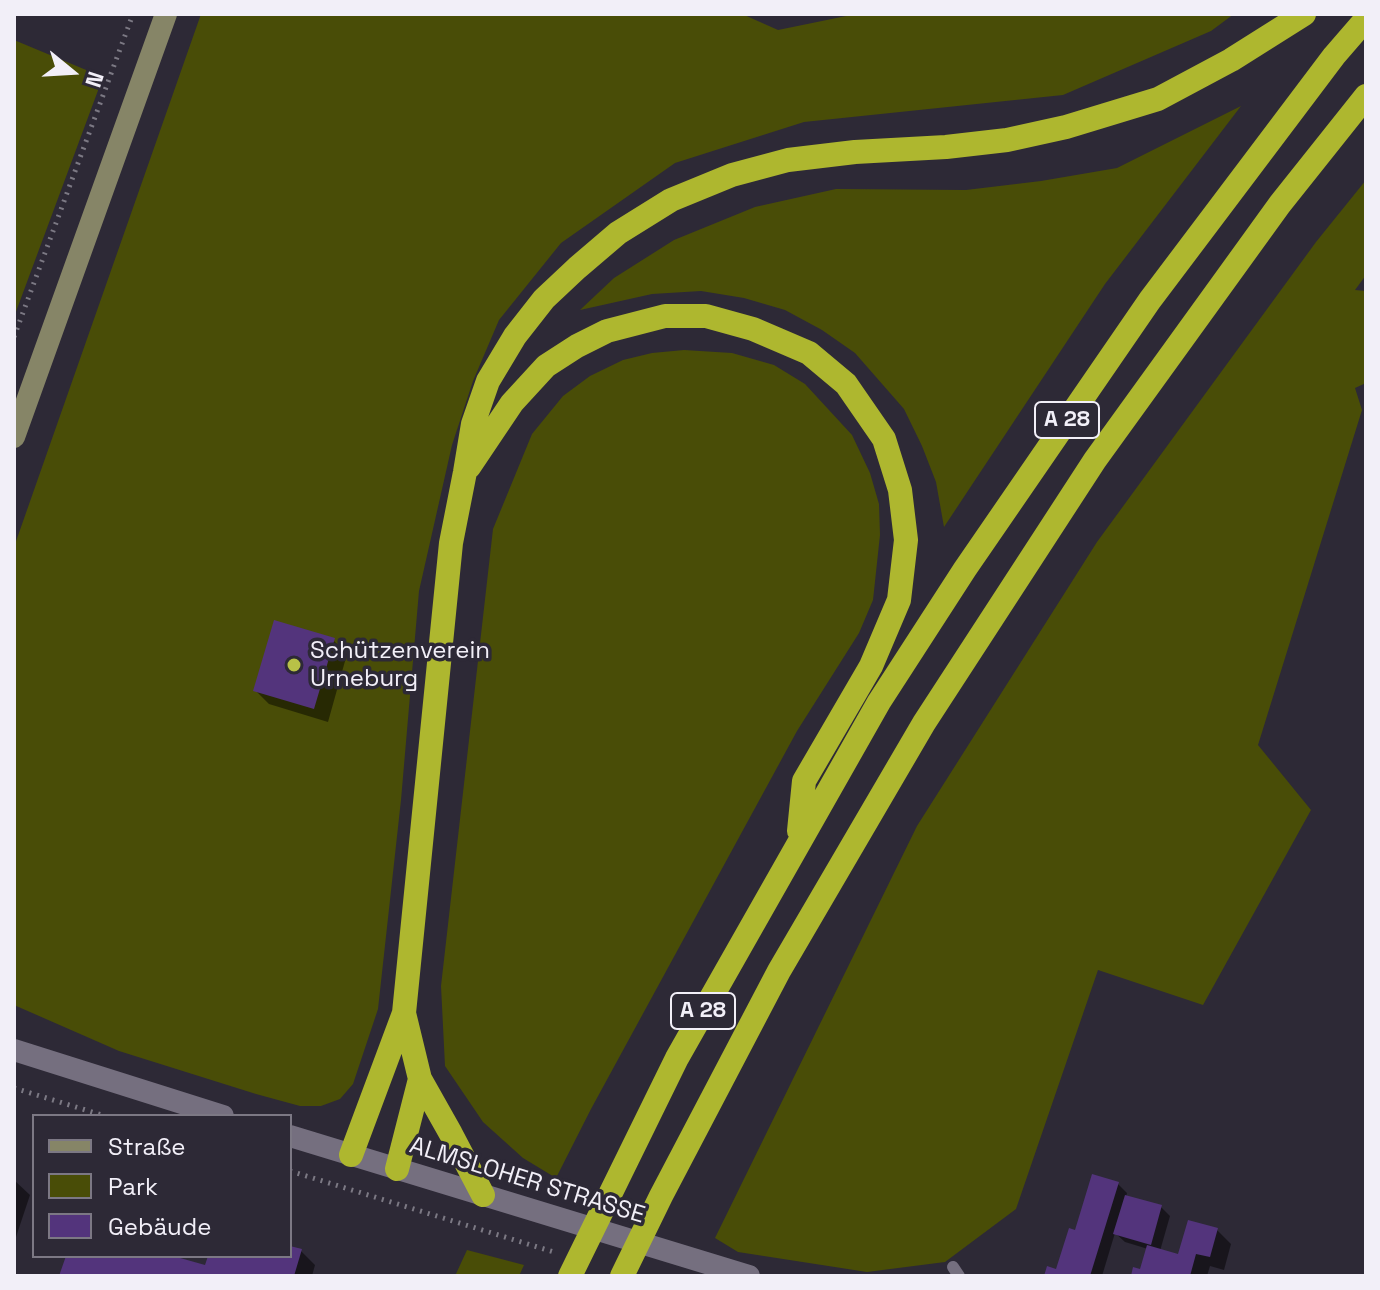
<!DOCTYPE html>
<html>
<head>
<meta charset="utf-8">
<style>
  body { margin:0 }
  #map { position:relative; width:1380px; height:1290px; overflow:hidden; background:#2d2936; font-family:"Space Grotesk",sans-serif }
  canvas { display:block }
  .frame { position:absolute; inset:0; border:16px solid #f2eff8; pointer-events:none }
  .legend { position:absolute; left:32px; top:1114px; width:260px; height:144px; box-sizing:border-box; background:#2d2936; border:2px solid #7c7884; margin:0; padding:10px 14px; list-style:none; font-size:24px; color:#f2eff8 }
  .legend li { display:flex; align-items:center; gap:16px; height:40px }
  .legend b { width:40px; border:2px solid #7c7884 }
  .north { position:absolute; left:32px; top:32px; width:80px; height:80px; -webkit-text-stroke:6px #2d2936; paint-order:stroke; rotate:108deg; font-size:22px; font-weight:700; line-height:32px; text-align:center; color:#f2eff8 }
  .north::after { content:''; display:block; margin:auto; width:28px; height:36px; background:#f2eff8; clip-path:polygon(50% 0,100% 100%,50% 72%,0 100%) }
</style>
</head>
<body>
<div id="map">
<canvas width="1380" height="1290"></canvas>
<div class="frame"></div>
<ul class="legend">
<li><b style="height:10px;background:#868567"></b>Straße</li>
<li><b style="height:22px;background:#494d07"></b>Park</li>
<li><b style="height:22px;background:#53347c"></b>Gebäude</li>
</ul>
<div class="north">N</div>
</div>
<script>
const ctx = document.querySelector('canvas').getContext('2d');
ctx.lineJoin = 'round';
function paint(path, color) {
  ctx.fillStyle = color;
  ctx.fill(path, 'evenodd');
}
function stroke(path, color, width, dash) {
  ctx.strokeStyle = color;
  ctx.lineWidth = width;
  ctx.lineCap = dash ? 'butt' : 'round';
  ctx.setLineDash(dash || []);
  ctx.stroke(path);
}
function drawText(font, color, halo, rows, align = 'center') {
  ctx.font = font + ' "Space Grotesk",sans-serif';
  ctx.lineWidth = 7;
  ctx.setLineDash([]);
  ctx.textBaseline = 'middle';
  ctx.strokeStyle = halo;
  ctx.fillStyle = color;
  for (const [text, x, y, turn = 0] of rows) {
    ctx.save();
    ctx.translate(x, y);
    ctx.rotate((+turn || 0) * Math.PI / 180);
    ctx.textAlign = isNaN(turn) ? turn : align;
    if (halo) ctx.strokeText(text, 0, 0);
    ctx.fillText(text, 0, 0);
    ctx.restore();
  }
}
const green = new Path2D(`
  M201,14H742L778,30L856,14H1234L1211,31L1063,95L804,122L675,163L561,243L499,320L473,381L452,445L419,591L401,800L378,1009L353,1084L340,1099L321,1106H300L256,1094L119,1051L14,1005V547Z
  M14,40L103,77L14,317Z
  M1241,106L1105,284L944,527L936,482L922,446L904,409L855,353L822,330L785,310L744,298L701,291L652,294L580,310L614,278L674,240L755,207L836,189L966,190L1041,181L1117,168Z
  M1366,180V275L1355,290L1366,291V383L1355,388L1362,410L1258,745L1311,810L1203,1005L1098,970L1016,1209L945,1262L867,1272L738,1252L715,1238L917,826L1097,542L1316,242Z
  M684,350L732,353L774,365L805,384L852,435L870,473L879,504L880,535L873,600L859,633L797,731L591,1109L556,1178L523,1158L483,1122L445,1066L441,986L493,529L532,434L563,396L590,376L623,360L652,353Z
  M467,1250L524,1265L519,1276H455Z`);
const shadow = new Path2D(`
  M333,640L347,654L328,722L269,704L255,690Z
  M1094,1177L1118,1184L1127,1193L1126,1197L1161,1207L1170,1216L1160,1251L1180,1256L1217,1230L1231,1244L1224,1270L1210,1266L1207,1276H1133L1141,1271L1148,1249L1125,1242L1115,1233L1102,1276H1046L1057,1271L1077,1233Z
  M14,1180L30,1195L14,1243Z
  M290,1248L301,1251L315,1265L312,1276H61L68,1256H166L206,1268L210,1256H290Z`);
const building = new Path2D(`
  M274,620L335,638L314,709L253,691Z
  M1092,1174L1119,1182L1090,1276H1044L1047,1266L1056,1269L1069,1228L1075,1230Z
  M1125,1195L1162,1205L1151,1245L1113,1234Z
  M1188,1220L1218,1228L1210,1257L1196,1254L1190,1276H1131L1133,1267L1140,1269L1147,1245L1178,1254Z
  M290,1246L302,1249L294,1276H59L66,1256H173L205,1265L208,1256H290Z`);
const path = new Path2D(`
  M14,337L133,14
  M14,1088L105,1116
  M290,1171L557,1253`);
const service = new Path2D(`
  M953,1267L959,1276`);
const tertiary = new Path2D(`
  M14,1050L223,1116
  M290,1136L749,1276`);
const secondary = new Path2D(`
  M14,437L166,14`);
const motorway = new Path2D(`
  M469,467L512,403L546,366L577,346L607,331L665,316H706L753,329L809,353L846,384L884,439L900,490L906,540L899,600L871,666L804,781L799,831
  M404,1013L420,1079L451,1134L483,1195
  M351,1155L404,1013L451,543L465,472L473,424L488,381L515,336L544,299L577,268L618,233L671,200L732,175L788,160L855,152L946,147L1007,140L1066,127L1158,99L1231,60L1304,14
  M397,1169L420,1079
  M570,1276L677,1058L879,702L965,569L1150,300L1334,56L1366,19
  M622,1276L661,1196L779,971L924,723L1095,460L1280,204L1366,96`);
const markers = [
  [294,665,8,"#b8c147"]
];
const shields = [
  [1067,420,64],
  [703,1011,64]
];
const shieldNames = [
  ["A 28",1067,420],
  ["A 28",703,1011]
];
const poiNames = [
  ["Schützenverein",310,651],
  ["Urneburg",310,679]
];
const streetNames = [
  ["ALMSLOHER STRASSE",527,1181,17]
];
paint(green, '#494d07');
paint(shadow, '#0007');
paint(building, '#53347c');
stroke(path, '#7c7984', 5, [2, 6]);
stroke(service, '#756f7f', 12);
stroke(tertiary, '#756f7f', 22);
stroke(secondary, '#868567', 22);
stroke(motorway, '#aeb72f', 24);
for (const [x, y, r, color] of markers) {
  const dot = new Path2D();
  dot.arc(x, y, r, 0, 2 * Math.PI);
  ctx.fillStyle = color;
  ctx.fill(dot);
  stroke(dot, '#2d2936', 3);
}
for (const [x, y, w] of shields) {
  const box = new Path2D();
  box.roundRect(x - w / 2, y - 18, w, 36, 6);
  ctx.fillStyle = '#2d2936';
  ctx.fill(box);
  stroke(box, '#f2eff8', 2);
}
drawText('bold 22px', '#f2eff8', null, shieldNames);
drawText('24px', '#f2eff8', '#2d2936', poiNames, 'left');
drawText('24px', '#f2eff8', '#2d2936', streetNames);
</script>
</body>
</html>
